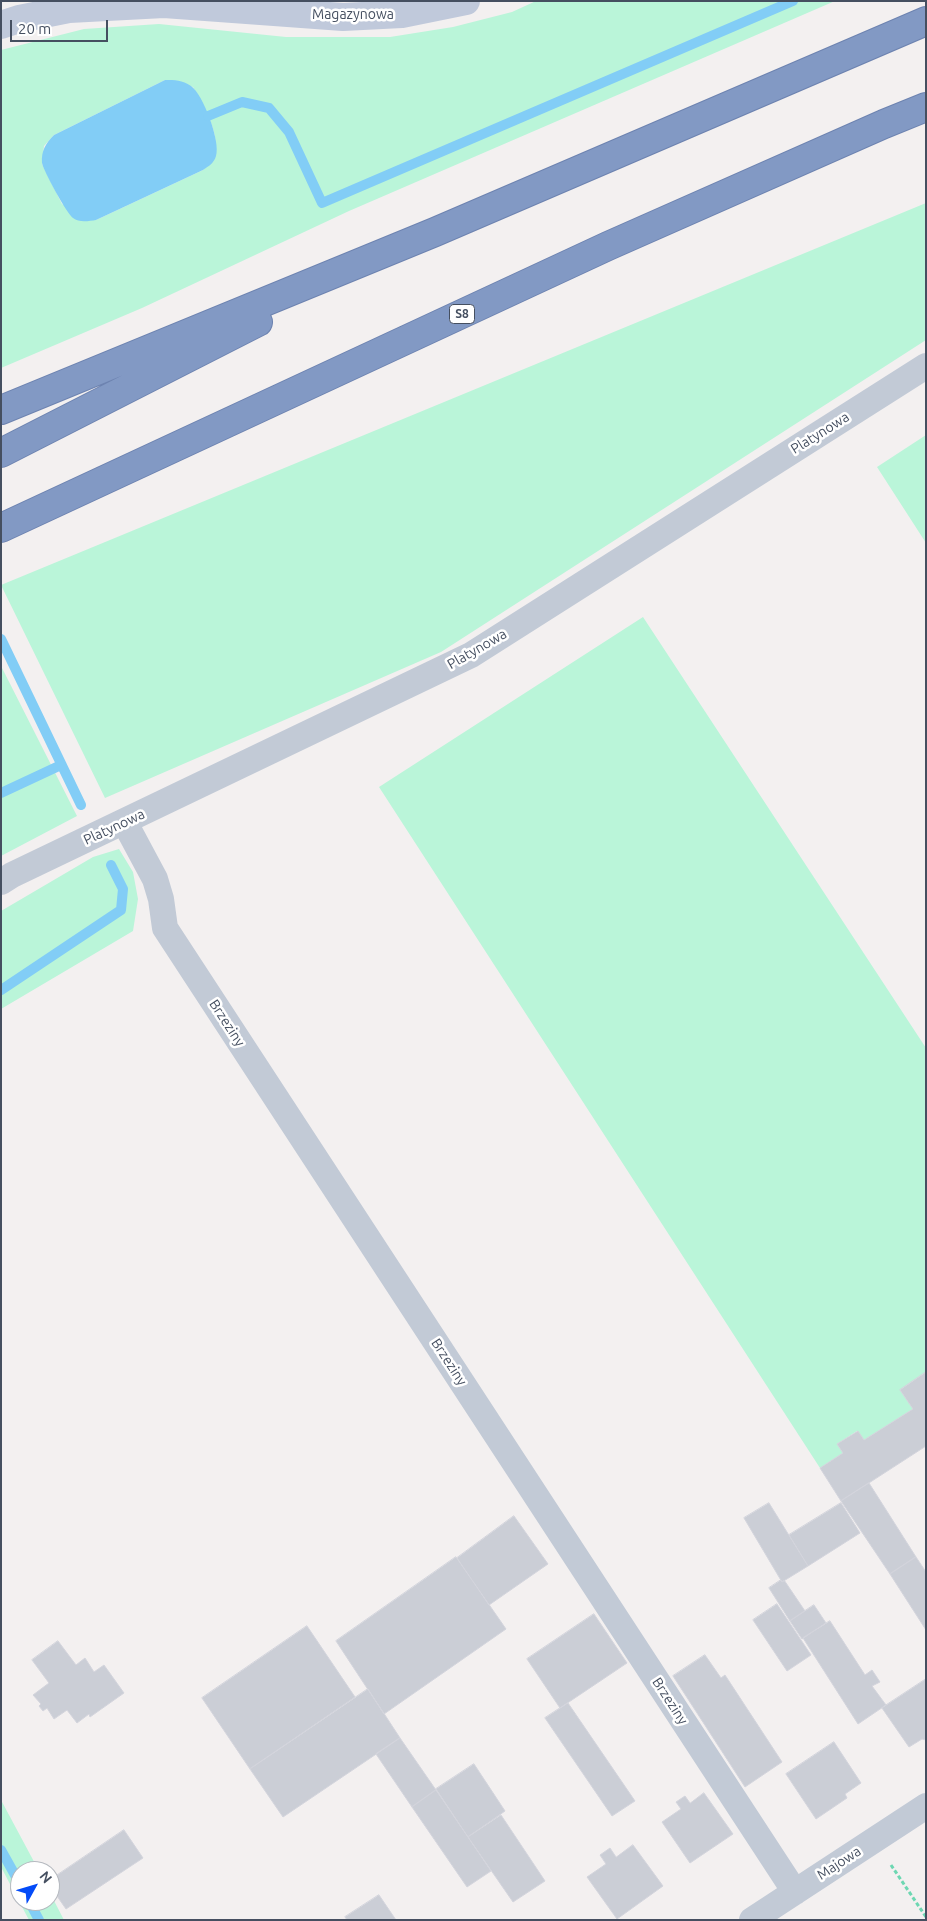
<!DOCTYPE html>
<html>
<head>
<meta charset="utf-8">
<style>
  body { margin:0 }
  #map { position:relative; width:927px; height:1921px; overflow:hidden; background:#f3f0f0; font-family:Ubuntu,sans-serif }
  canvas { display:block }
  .frame { position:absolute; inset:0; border:2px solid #454f60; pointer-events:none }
  .north { position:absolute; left:10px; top:1861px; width:50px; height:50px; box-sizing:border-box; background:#fff; border:1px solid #b5b9bf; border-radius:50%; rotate:51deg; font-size:14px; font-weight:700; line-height:20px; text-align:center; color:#454f60 }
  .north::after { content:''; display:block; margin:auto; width:18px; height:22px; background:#044bf8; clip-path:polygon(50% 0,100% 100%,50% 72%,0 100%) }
  .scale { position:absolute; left:10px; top:20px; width:98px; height:22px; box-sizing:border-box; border:2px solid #454f60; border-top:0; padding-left:6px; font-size:15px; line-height:18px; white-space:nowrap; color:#454f60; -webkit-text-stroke:4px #fff; paint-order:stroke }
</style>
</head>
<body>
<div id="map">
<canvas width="927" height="1921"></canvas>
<div class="frame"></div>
<div class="north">N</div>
<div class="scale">20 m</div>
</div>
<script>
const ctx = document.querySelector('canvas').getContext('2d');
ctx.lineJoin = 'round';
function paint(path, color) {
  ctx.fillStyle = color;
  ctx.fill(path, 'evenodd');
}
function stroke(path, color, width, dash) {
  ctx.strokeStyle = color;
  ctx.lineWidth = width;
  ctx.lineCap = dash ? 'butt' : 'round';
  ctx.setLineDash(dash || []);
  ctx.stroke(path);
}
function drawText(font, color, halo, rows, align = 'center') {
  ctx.font = font + ' Ubuntu,sans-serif';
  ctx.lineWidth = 5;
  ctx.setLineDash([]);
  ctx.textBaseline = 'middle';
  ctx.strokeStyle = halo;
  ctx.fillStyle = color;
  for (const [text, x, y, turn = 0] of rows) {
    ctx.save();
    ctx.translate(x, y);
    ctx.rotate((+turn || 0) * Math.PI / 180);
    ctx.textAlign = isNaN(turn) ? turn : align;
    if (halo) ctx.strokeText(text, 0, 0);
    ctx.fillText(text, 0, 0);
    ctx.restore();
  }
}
const green = new Path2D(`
  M536,1H835L349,211L142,308L1,368V50L84,29L159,24L286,37H390L453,27L512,12ZM165,80L193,87C206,111 231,149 203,170L96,220L62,204L42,164L44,146L54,135Z
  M926,203V340L441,652L105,798L1,585Z
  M926,435V543L877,467Z
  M643,617L926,1048V1372L900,1390L913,1409L864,1440L857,1431L837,1444L843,1453L820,1468L379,787Z
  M1,666L77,816L1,856Z
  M119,849L133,872L138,899L133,931L1,1009V911L93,857Z
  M1,1800L39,1871H20V1901H50V1893L64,1920H29L1,1867Z`);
const water = new Path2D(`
  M165,80C175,80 182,80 191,86C203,94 221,142 216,156C214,163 209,166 203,170L96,220C89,221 79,223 73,218C67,214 43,170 42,163C41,151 46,143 54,135Z`);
const stream = new Path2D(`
  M208,116L242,102L269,108L289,132L322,203L793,1
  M1,639L81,805
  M1,793L61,765
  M1,990L121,910L123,889L111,865
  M1,1850L20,1884
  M29,1901L39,1920`);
const building = new Path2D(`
  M926,1372V1446L841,1501L820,1468L843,1453L837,1444L858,1431L864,1440L913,1409L900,1390Z
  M869,1483L916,1557L890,1574L841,1501Z
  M769,1503L808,1566L782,1582L744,1518Z
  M841,1503L860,1533L808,1566L789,1535Z
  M514,1516L548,1564L489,1605L457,1558Z
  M456,1557L506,1629L384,1714L336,1641Z
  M916,1557L926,1572V1630L890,1574Z
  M781,1580L782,1582L784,1580L805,1611L790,1621L769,1588Z
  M777,1604L811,1655L787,1671L753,1620Z
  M814,1605L826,1623L802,1639L790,1621Z
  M594,1614L627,1663L560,1708L527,1659Z
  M830,1621L865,1675L872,1670L880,1682L872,1686L886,1705L858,1724L803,1638Z
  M307,1626L355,1697L250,1769L202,1698Z
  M58,1641L76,1665L85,1658L94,1672L104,1665L124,1693L90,1717L89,1714L77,1723L67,1710L54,1719L47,1708L43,1711L39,1706L41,1704L33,1695L49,1683L32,1660Z
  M705,1655L721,1678L725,1675L782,1762L745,1787L673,1676Z
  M926,1679V1740L922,1739L909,1747L882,1708Z
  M368,1689L400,1738L283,1817L250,1769Z
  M568,1703L635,1801L612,1816L545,1718Z
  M400,1738L436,1790L412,1807L376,1754Z
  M834,1742L861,1783L845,1794L847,1798L816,1819L786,1774Z
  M474,1764L505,1811L468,1837L436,1789Z
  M436,1790L491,1871L467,1887L412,1807Z
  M704,1793L733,1834L690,1863L662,1822L681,1809L676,1802L685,1796L690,1803Z
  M501,1815L545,1881L513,1902L468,1837Z
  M124,1830L143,1858L66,1909L50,1886V1880Z
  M633,1845L663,1886L617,1919L587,1877L606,1864L600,1855L610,1848L616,1857Z
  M379,1895L396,1920H347L345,1917Z`);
const path = new Path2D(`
  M891,1865L926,1917`);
const street = new Path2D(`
  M125,823L155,879L161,899L165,928L795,1892
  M1,882L12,875L471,655L926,366
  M752,1920L926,1806`);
const secondary = new Path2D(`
  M1,25L19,19L69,9L164,4L343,17L402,14L466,1`);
const highway = new Path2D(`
  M1,410L435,232L926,21
  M1,453L258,322
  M1,528L608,246L884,124L926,107`);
const shields = [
  [462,314,25]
];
const shieldNames = [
  ["S8",462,314]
];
const streetNames = [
  ["Magazynowa",353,14],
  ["Platynowa",820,433,-32],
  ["Platynowa",477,649,-30],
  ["Platynowa",114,827,-25],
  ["Brzeziny",227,1023,57],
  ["Brzeziny",449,1362,57],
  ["Brzeziny",670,1701,57],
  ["Majowa",839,1863,-33]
];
paint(green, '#baf5d9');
paint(water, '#82cdf6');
stroke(stream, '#82cdf6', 10);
paint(building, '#cbced6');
stroke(building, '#d3d4dc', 1);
stroke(highway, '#6d83b0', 30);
stroke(path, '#6dd7b2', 3, [4, 2.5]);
stroke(street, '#c2cad6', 26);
stroke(secondary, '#c0c9db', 28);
stroke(highway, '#8299c4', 28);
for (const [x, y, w] of shields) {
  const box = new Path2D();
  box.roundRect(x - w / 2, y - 9.5, w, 19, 4);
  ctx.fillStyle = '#fff';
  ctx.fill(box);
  stroke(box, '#454f60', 1);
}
drawText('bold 12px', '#454f60', null, shieldNames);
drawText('14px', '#454f60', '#fff', streetNames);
</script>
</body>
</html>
